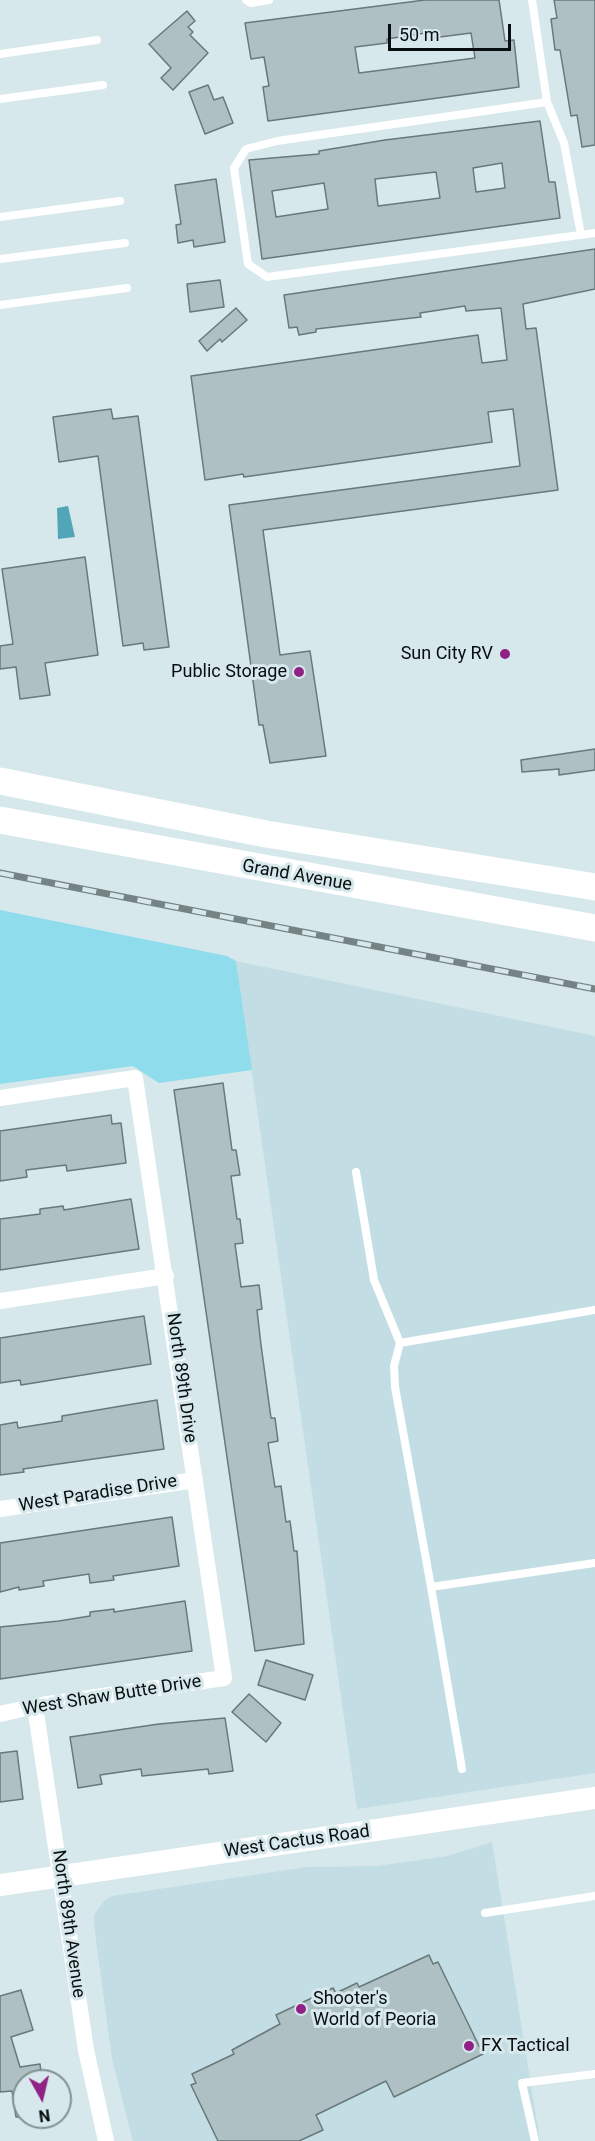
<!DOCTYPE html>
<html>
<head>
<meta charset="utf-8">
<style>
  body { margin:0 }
  #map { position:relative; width:595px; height:2141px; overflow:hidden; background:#d6e8eb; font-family:Roboto,sans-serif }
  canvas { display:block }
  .north { position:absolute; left:12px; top:2069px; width:60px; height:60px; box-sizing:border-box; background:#d6e8eb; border:2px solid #849193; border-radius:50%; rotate:172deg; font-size:16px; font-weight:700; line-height:24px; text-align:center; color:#080e0f }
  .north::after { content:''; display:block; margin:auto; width:21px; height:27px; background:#902285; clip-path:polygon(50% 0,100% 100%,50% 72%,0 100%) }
  .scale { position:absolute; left:388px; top:24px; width:123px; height:27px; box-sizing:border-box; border:3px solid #080e0f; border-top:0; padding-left:8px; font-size:18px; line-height:21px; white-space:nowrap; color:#080e0f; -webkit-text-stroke:4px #d6e8eb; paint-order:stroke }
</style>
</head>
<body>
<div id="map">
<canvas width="595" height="2141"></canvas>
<div class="north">N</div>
<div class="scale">50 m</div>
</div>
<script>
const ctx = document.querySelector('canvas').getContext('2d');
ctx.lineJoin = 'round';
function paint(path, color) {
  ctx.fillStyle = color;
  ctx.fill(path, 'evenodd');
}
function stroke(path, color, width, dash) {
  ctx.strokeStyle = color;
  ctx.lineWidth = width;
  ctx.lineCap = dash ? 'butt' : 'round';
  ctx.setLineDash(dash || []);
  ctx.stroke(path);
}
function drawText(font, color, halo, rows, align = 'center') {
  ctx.font = font + ' Roboto,sans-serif';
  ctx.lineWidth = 6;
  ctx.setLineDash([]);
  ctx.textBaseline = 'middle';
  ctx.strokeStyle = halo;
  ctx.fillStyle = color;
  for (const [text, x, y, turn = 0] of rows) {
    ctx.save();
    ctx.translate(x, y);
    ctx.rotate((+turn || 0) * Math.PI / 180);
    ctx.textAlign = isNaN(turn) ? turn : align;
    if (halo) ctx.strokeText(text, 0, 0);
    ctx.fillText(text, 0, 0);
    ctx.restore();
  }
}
const built = new Path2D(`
  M236,961L595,1036V1773L357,1809Z
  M492,1842L540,2141H133L112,2059L94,1925V1915L104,1901L112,1896L307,1867L377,1866L448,1856Z`);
const green = new Path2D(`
  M0,910L227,956L236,961L252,1070L159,1083L133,1066L0,1084Z`);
const water = new Path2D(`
  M68,506L75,537L58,539L57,508Z`);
const building = new Path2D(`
  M425,0H499L505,41L514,40L519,87L268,121L263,87L269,86L264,57L251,59L245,23ZM432,32V38L471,33L475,58L359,73L355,47L387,43V39Z
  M554,0H595V145L582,147L577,115L571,116L560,50H555L551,19L557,18Z
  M187,11L195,21L188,27L193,32L190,35L208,53L173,90L161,78L171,68L149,44Z
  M208,85L214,100L223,97L233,123L205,134L189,92Z
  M540,121L549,182H555L560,218L262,259L249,160L319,154V151L385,140ZM502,163L505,188L476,192L473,168ZM436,172L440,198L378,206L375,179ZM324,183L328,209L276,217L272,191Z
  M216,179L225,242L194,247L193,240L178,243L176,225L181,224L175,185Z
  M595,249V289L523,304L526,329L536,328L558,490L263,530L280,655L310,651L326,756L270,763L263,725H259L229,505L520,466L513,409L488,412L492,442L244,477L243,474L205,480L191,376L478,335L482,363L507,360L501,308L466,311L465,306L420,313L421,317L316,329V332L299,335L297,327L289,328L284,295Z
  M220,280L224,307L190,312L187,284Z
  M236,308L247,320L222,342L220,339L207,351L199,341Z
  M111,409L113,419L138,416L169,647L144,650L143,643L123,646L98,456L59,462L53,417Z
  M85,557L98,655L45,663L50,695L20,699L16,667L0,669V646L13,644L2,569Z
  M595,749V770L559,775V769L522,772L521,760Z
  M223,1083L232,1150H236L240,1175L231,1176L237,1219H240L243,1243L235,1244L241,1287L259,1285L262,1309L257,1310L261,1345L271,1418H275L278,1441L268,1443L275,1487L281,1486L286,1522L290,1521L294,1551H297L304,1644L255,1651L174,1090Z
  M111,1115L112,1124L121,1123L126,1163L67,1171L66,1165L26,1170L27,1177L0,1181V1131Z
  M131,1199L139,1249L0,1270V1219L40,1214V1209L63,1206L64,1210Z
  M144,1316L151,1364L21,1385L20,1380L0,1383V1338Z
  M157,1400L164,1449L23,1469L24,1472L0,1475V1425L17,1422L18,1428L62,1421V1416Z
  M172,1517L179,1566L113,1576L114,1580L90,1583L89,1574L43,1581L44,1586L19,1590V1587L0,1592V1543Z
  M185,1601L192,1651L0,1679V1627L59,1621L90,1616V1612L114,1609V1612Z
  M266,1660L313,1675L305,1700L258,1685Z
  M249,1694L281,1723L266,1742L232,1712Z
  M225,1718L233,1771L209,1774L208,1769L142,1776L141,1769L100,1775L102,1784L78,1788L70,1737L159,1724Z
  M17,1751L23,1799L0,1802V1753Z
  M429,1955L433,1964L438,1962L483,2054L394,2097L386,2081L316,2115L323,2130L299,2141H218L191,2085L196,2083L192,2074L234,2054L232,2050L280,2024L276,2015L333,1988L336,1993L357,1983L359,1987Z
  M21,1990L33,2030L11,2037L20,2067L40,2064L42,2081H24V2117H16L12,2091L0,2092V1996Z`);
const service = new Path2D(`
  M246,0L251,3L269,0
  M532,0L547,102L564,143L581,235
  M0,54L97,40
  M0,99L103,85
  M547,102L277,141L246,149L234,168L248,264L267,277L595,233
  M0,217L120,201
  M0,259L125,243
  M0,305L127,288
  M356,1172L374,1280L400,1343
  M431,1587L395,1387L394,1366L400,1343L595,1310
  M462,1769L431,1587L595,1563
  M485,1913L595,1896
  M535,2141L522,2083L595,2074`);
const minor = new Path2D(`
  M0,1098L135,1078L224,1678L35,1706L0,1714
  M0,1301L166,1276
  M0,1509L195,1480
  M35,1706L86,2050L106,2141`);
const secondary = new Path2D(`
  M0,1885L595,1798`);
const trunk = new Path2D(`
  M0,781L266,834L595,887
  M0,820L595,928`);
const rail = new Path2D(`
  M0,873L595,989`);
const markers = [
  [505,654,6,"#902285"],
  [299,672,6,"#902285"],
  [301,2009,6,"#902285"],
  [469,2046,6,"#902285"]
];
const poiNames = [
  ["Sun City RV",493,654],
  ["Public Storage",287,672],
  ["Shooter's",313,1999,"left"],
  ["World of Peoria",313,2020,"left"],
  ["FX Tactical",481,2046,"left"]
];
const streetNames = [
  ["Grand Avenue",297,876,10],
  ["North 89th Drive",181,1378,82],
  ["West Paradise Drive",98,1494,-9],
  ["West Shaw Butte Drive",112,1696,-9],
  ["West Cactus Road",297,1842,-8],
  ["North 89th Avenue",68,1924,82]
];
paint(built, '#c2dde3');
paint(green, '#8fdcec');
paint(water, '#50a6b6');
paint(building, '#afc0c4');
stroke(building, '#68787b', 1.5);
stroke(service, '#fff', 8);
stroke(minor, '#fff', 16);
stroke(secondary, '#fff', 22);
stroke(trunk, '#fff', 27);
stroke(rail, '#768385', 7);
stroke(rail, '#d6e8eb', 4.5, [14]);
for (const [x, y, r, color] of markers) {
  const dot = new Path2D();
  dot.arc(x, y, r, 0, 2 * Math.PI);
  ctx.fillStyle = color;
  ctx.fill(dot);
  stroke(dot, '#d6e8eb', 2);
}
drawText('18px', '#080e0f', '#d6e8eb', poiNames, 'right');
drawText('18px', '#080e0f', '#d6e8eb', streetNames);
</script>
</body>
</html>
